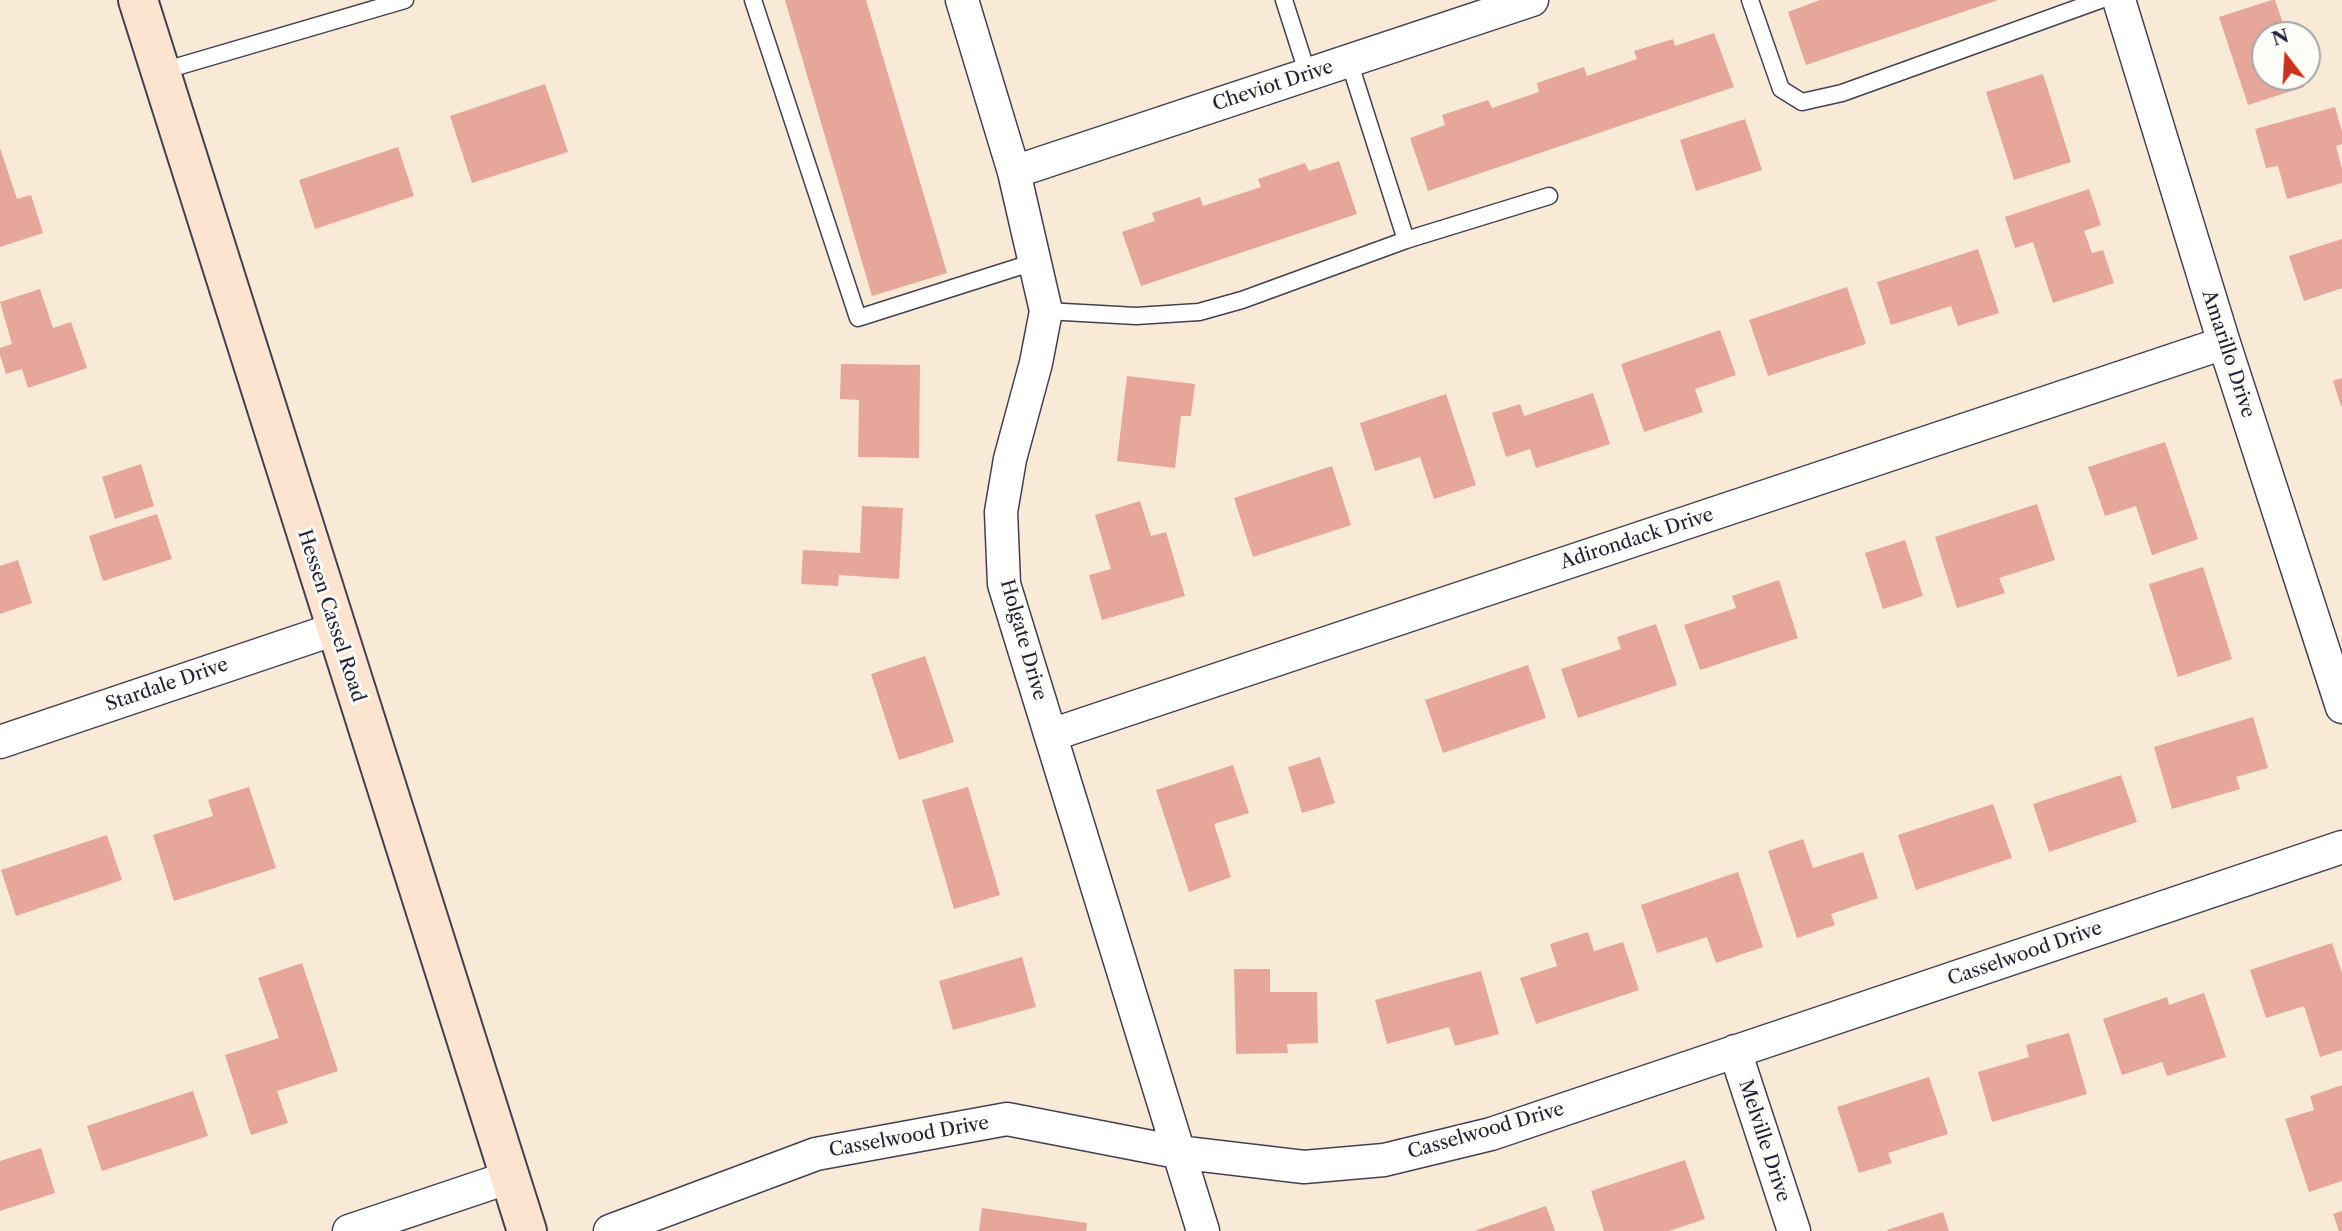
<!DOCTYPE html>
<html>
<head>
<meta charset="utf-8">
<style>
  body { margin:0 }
  #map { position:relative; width:2342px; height:1231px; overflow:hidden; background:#f8ead7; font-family:"Libre Caslon Text",serif }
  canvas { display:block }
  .north { position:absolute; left:2251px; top:21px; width:70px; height:70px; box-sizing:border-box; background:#fdfcf7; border:2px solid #a5a5ac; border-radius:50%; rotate:343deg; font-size:19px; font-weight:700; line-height:28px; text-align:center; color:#22223b }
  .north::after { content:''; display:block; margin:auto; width:24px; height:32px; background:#c8321e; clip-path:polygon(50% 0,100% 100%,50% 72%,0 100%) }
</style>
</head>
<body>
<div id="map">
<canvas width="2342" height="1231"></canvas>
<div class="north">N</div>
</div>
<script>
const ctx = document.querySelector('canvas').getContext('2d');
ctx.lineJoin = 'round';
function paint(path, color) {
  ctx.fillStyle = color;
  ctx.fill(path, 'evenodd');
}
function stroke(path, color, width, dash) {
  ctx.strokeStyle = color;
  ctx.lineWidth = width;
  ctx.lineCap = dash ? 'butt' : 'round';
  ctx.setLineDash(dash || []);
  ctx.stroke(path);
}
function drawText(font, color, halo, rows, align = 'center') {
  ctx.font = font + ' "Libre Caslon Text",serif';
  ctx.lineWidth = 6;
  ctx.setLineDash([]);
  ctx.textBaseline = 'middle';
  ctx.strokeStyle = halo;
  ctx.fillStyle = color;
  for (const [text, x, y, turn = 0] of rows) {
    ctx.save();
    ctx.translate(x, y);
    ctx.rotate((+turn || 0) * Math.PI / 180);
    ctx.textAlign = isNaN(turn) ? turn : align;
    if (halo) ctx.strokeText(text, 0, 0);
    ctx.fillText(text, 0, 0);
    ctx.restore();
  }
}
const building = new Path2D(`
  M785,0H866L947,273L872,296Z
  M1998,0L1806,65L1788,12L1820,0Z
  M2272,0H2275L2287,35H2265V77H2301L2304,87L2248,105L2219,17Z
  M1714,33L1734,87L1428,191L1410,138L1445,125L1442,115L1488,100L1492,108L1539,92L1537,83L1584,67L1587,76L1637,59L1634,51L1673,39L1675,46Z
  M2043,74L2071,162L2014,180L1986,92Z
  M545,84L568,152L472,183L450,116Z
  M2335,107L2342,132V144L2336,146L2342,169V183L2287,199L2278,166L2266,168L2255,129Z
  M1745,119L1762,170L1696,191L1680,140Z
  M398,147L414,196L315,229L299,180Z
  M0,148L17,199L31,195L43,233L0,247Z
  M1339,161L1357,214L1141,286L1122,232L1155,221L1152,213L1200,197L1203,206L1261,187L1258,179L1305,163L1309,171Z
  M2089,189L2101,225L2084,231L2092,253L2103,250L2114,283L2053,303L2033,242L2015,248L2005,217Z
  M2342,239V288L2304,301L2289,256Z
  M1978,249L1999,313L1958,326L1951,306L1891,325L1877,282Z
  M1847,287L1866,344L1768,376L1749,320Z
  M40,289L53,328L71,322L87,368L28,388L22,369L6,374L0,355V348L12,344L0,302Z
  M1720,330L1736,375L1695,389L1703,412L1644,432L1621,364Z
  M841,364L920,365L919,458L858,457L859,400L840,399Z
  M1127,376L1195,384L1191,416H1181L1175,468L1117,461Z
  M2342,378V406H2341L2333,381Z
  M1593,393L1610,444L1536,468L1530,449L1506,457L1492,413L1520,404L1524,416Z
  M1446,394L1476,485L1434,499L1420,457L1375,471L1360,423Z
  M2165,442L2198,539L2152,555L2136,506L2105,516L2088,467Z
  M141,464L154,506L115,519L102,477Z
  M1332,466L1351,525L1253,557L1234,498Z
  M1140,501L1151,536L1166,532L1185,596L1102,620L1089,575L1111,569L1095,515Z
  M2037,504L2055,560L1999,578L2005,593L1957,608L1935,537Z
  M862,506L903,508L899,579L839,575L838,586L801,584L803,550L860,553Z
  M157,514L172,559L103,581L89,536Z
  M1905,540L1923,596L1883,609L1865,553Z
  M18,560L32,603L0,614V566Z
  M2203,567L2232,659L2178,677L2149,584Z
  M1779,580L1798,638L1700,670L1684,625L1736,608L1732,596Z
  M1656,624L1677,685L1578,718L1561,669L1621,649L1617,637Z
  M925,656L954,742L899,760L871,674Z
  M1528,665L1546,718L1443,753L1425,700Z
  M2253,717L2268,768L2236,777L2240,789L2172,809L2154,747Z
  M1320,757L1335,803L1302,813L1288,767Z
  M1233,765L1249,813L1214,824L1231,877L1189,892L1156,790Z
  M2121,775L2137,822L2049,852L2033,804Z
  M249,787L276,868L174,901L153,835L213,816L208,800Z
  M968,787L1000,895L954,909L922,800Z
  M1993,804L2012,858L1916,890L1898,835Z
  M107,835L122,880L16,916L1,870Z
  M1803,839L1813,868L1863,852L1878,898L1831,914L1835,925L1797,938L1768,851Z
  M1738,872L1763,947L1716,963L1707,937L1657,953L1641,905Z
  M1588,932L1594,951L1623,942L1639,990L1536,1024L1520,978L1557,966L1550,944Z
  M2332,943L2342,973V1050L2320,1057L2304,1006L2266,1018L2250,970Z
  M1022,957L1036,1007L953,1030L939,981Z
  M302,963L338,1071L277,1091L288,1123L251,1135L225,1055L279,1038L258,978Z
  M1234,969H1270V992H1317L1318,1043L1287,1044L1288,1053L1236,1054Z
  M1481,971L1499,1034L1455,1046L1449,1027L1387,1044L1375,1000Z
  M2204,993L2226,1057L2167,1076L2162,1062L2122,1075L2103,1019L2167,997L2169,1005Z
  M2069,1033L2087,1094L1992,1122L1978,1072L2029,1057L2026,1045Z
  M1929,1077L1948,1134L1888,1153L1892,1163L1859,1173L1837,1107Z
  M2342,1085V1181L2309,1192L2285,1119L2314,1110L2310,1096Z
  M193,1091L208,1136L102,1171L87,1126Z
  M41,1148L55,1193L0,1211V1161Z
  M1685,1160L1705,1219L1669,1231H1604L1591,1191Z
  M1546,1206L1555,1231H1474Z
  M982,1208L1087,1223L1086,1231H979Z
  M2342,1211V1231H2339L2333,1214Z
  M1943,1212L1949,1231H1888L1887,1230Z`);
const service = new Path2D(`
  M753,0L858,318L1034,262
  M1284,0L1308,75
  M1750,0L1781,89L1802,102L1842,93L2100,0
  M159,72L405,0
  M1406,240L1549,196
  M1046,311L1136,316L1199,312L1242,300L1406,240L1349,61`);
const minor = new Path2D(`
  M962,0L1014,172L1046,311L1036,363L1010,459L1001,512L1004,584L1203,1231
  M2119,0L2224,343L2342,707
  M1014,172L1532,0
  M1051,735L2224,343
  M0,742L335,629
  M1735,1051L1794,1231
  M349,1231L510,1177
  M610,1231L816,1154L1007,1119L1177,1152L1304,1167L1384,1160L1491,1134L2342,847`);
const secondary = new Path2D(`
  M138,0L527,1231`);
const streetNames = [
  ["Cheviot Drive",1273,86,-18],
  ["Amarillo Drive",2228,354,72],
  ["Adirondack Drive",1637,539,-18],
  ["Hessen Cassel Road",331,616,72],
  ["Holgate Drive",1023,640,74],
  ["Stardale Drive",167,685,-19],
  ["Casselwood Drive",2025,954,-19],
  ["Casselwood Drive",1486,1131,-16],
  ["Casselwood Drive",909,1137,-10],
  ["Melville Drive",1764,1141,72]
];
paint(building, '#e6a69a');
stroke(service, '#424052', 19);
stroke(minor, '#424052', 35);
stroke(secondary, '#424052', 42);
stroke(service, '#fff', 16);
stroke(minor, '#fff', 32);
stroke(secondary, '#fde4d1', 38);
drawText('19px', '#22223b', '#fdfcf7', streetNames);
</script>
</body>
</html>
